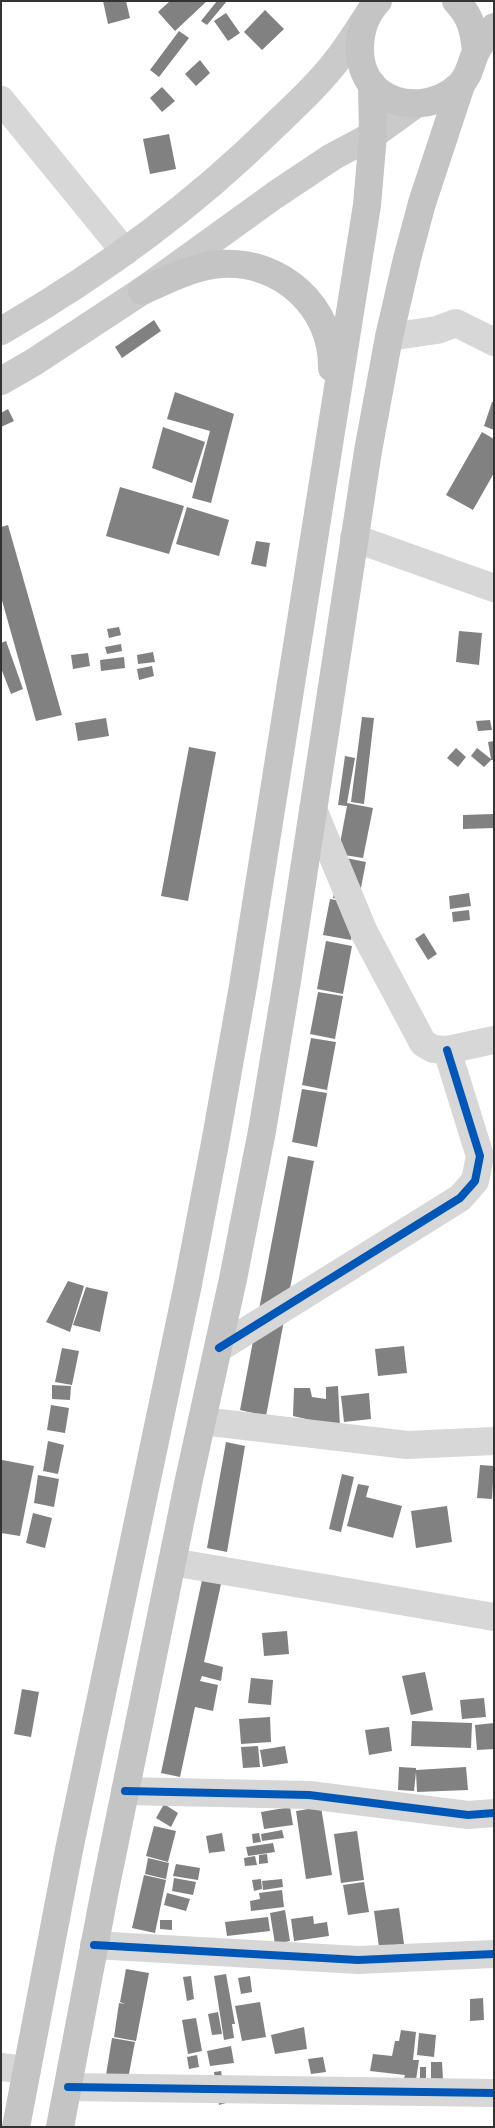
<!DOCTYPE html>
<html>
<head>
<meta charset="utf-8">
<style>
  body { margin:0 }
  #map { position:relative; width:495px; height:2128px; overflow:hidden; background:#fff; font-family:"Titillium Web",sans-serif }
  canvas { display:block }
  .frame { position:absolute; inset:0; border:2px solid #333; pointer-events:none }
</style>
</head>
<body>
<div id="map">
<canvas width="495" height="2128"></canvas>
<div class="frame"></div>
</div>
<script>
const ctx = document.querySelector('canvas').getContext('2d');
ctx.lineJoin = 'round';
function paint(path, color) {
  ctx.fillStyle = color;
  ctx.fill(path, 'evenodd');
}
function stroke(path, color, width, dash) {
  ctx.strokeStyle = color;
  ctx.lineWidth = width;
  ctx.lineCap = dash ? 'butt' : 'round';
  ctx.setLineDash(dash || []);
  ctx.stroke(path);
}
const building = new Path2D(`
  M103,1H126L130,18L108,24Z
  M170,1H207L175,31L158,12Z
  M217,1H227L207,25L201,21Z
  M265,10L284,29L262,50L244,32Z
  M226,13L240,33L228,41L214,21Z
  M179,31L189,38L159,77L150,70Z
  M200,60L210,73L196,86L185,74Z
  M162,87L175,101L162,112L150,98Z
  M169,134L176,169L150,174L143,139Z
  M154,320L161,331L122,358L115,347Z
  M175,392L234,414L211,503L192,498L210,431L167,419Z
  M492,402H494V430L484,426Z
  M8,409L14,421L1,427V413Z
  M163,427L205,442L192,483L152,468Z
  M482,432L494,439V473L473,510L446,495Z
  M120,487L184,506L169,554L106,536Z
  M187,507L229,520L219,556L176,544Z
  M8,525L62,715L36,721L1,597V527Z
  M256,541L270,543L266,567L251,564Z
  M119,627L121,635L109,638L107,629Z
  M459,631L482,633L479,665L456,662Z
  M6,641L23,689L11,694L1,668V643Z
  M121,644L122,651L107,654L105,647Z
  M153,652L155,662L138,664L137,655Z
  M88,653L90,666L73,669L71,655Z
  M124,657L125,668L101,671L100,660Z
  M152,666L154,676L139,680L137,669Z
  M362,717L374,718L364,804L351,802Z
  M106,718L109,736L78,741L75,723Z
  M490,720L492,730L478,731L476,721Z
  M494,741V760H491L484,767L471,756L477,748L491,759L488,742Z
  M189,747L216,752L188,901L161,896Z
  M456,748L466,757L458,767L447,758Z
  M345,756L355,758L347,803L373,808L363,858L338,854L347,806L338,805Z
  M493,814L494,828L463,829V815Z
  M341,857L366,862L358,903L333,898Z
  M469,893L471,906L450,909L449,896Z
  M330,899L358,904L351,940L323,935Z
  M469,910L470,920L453,922L452,912Z
  M424,933L437,954L428,960L415,939Z
  M326,941L352,946L343,994L317,989Z
  M318,992L343,996L335,1039L310,1034Z
  M311,1038L336,1042L327,1090L302,1085Z
  M302,1089L327,1093L317,1147L292,1142Z
  M288,1156L314,1161L266,1416L240,1410Z
  M68,1281L84,1286L70,1332L46,1322Z
  M86,1287L108,1292L100,1332L73,1325Z
  M404,1346L407,1373L378,1376L375,1349Z
  M62,1348L79,1351L72,1385L55,1382Z
  M52,1385L71,1386L70,1400L52,1399Z
  M338,1386L340,1427L293,1416L294,1388H310L312,1397L326,1399V1387Z
  M369,1393L371,1419L344,1422L341,1396Z
  M51,1405L69,1408L65,1433L47,1430Z
  M48,1441L64,1445L58,1474L43,1471Z
  M226,1442L245,1446L227,1552L207,1548Z
  M2,1460L34,1466L20,1536L1,1533Z
  M480,1465L494,1466L492,1499L477,1498Z
  M342,1474L354,1477L341,1532L329,1529Z
  M38,1475L59,1479L54,1507L34,1503Z
  M358,1484L369,1486L366,1497L402,1506L393,1538L347,1526Z
  M447,1506L452,1542L416,1548L411,1511Z
  M33,1513L52,1518L45,1548L26,1543Z
  M202,1580L221,1584L204,1662L223,1667L221,1681L202,1676L200,1681L218,1685L213,1711L195,1707L180,1777L161,1773Z
  M287,1631L289,1654L264,1656L262,1633Z
  M425,1672L433,1710L411,1715L402,1676Z
  M251,1678L273,1680L271,1705L248,1703Z
  M22,1689L39,1692L31,1737L14,1734Z
  M484,1698L486,1717L462,1719L460,1700Z
  M270,1717L271,1742L241,1744L239,1719Z
  M412,1721L472,1723L471,1748L411,1746Z
  M494,1723V1749L477,1750L475,1725Z
  M389,1727L392,1751L369,1755L365,1730Z
  M258,1746L260,1767L243,1768L241,1747Z
  M285,1746L288,1763L263,1767L260,1750Z
  M399,1767L416,1768V1770L466,1767L468,1790L417,1792L416,1772L414,1791L398,1790Z
  M164,1804L178,1813L171,1827L156,1818Z
  M290,1807L293,1825L264,1829L261,1812Z
  M321,1807L332,1875L306,1879L296,1811Z
  M154,1826L176,1831L168,1862L146,1856Z
  M282,1830L284,1838L262,1841L261,1834Z
  M357,1831L364,1880L341,1883L334,1834Z
  M222,1833L225,1851L209,1853L206,1836Z
  M259,1833L261,1842L253,1843L252,1834Z
  M273,1843L275,1852L248,1856L246,1847Z
  M267,1854L268,1863L259,1864V1855Z
  M255,1856L257,1865L245,1866L244,1858Z
  M148,1858L169,1863L166,1879L145,1874Z
  M176,1864L200,1868L198,1880L173,1876Z
  M144,1875L166,1880L155,1933L132,1928Z
  M174,1878L196,1882L193,1895L172,1891Z
  M261,1879L262,1889L254,1891L252,1880Z
  M282,1879L283,1887L263,1890L262,1881Z
  M364,1882L369,1912L348,1915L343,1885Z
  M282,1890L284,1907L251,1911L250,1901L260,1899L259,1893Z
  M167,1893L190,1899L186,1911L164,1905Z
  M399,1908L404,1944L379,1947L374,1911Z
  M285,1910L290,1941L275,1944L270,1913Z
  M313,1916L314,1924L327,1922L329,1936L294,1941L291,1919Z
  M268,1917L270,1931L227,1936L225,1922Z
  M160,1920H172V1930L160,1929Z
  M126,1969L149,1973L136,2041L114,2037L119,2003L125,2004L120,2002Z
  M226,1974L235,2024H232L234,2038L224,2040L214,1976Z
  M191,1976L194,1999L187,2001L183,1977Z
  M250,1976L252,1992L241,1994L238,1978Z
  M483,1998L484,2020L470,2021V1999Z
  M260,2002L266,2037L242,2041L235,2006Z
  M218,2012L222,2034L212,2035L208,2014Z
  M196,2018L202,2051L188,2054L182,2020Z
  M304,2027L307,2049L275,2054L271,2035Z
  M401,2030L416,2032L413,2060H419L416,2080L404,2078L405,2075L370,2071L373,2054L392,2056L395,2041H399Z
  M419,2033L436,2035L434,2057L417,2055Z
  M112,2038L135,2042L128,2079L106,2075Z
  M231,2046L234,2063L210,2066L207,2051Z
  M197,2055L199,2067L189,2069L187,2057Z
  M323,2057L326,2072L311,2074L308,2059Z
  M431,2062H442L443,2079H431Z
  M420,2067H426V2079H420Z
  M221,2071L226,2103L219,2105L214,2072Z`);
const minor = new Path2D(`
  M1,100L125,252
  M389,337L437,330L456,323L494,342
  M354,538L494,588
  M313,809L364,932L423,1043L433,1049L447,1050L494,1040
  M219,1348L460,1198L475,1181L480,1156L447,1050
  M202,1421L407,1445L494,1441
  M172,1562L494,1617
  M125,1791L309,1795L468,1815L494,1813
  M94,1945L358,1960L494,1954
  M1,2067L27,2070
  M68,2087L494,2093`);
const major = new Path2D(`
  M1,331C100,274 192,207 273,127C297,104 321,82 341,55C350,43 358,30 366,18
  M1,381L34,362L142,291L275,195L332,157L373,135L416,104`);
const highway = new Path2D(`
  M378,1C356,24 352,69 378,91C402,110 438,106 459,86C470,76 470,64 476,52C480,43 488,35 494,27
  M456,1C471,16 474,31 476,52
  M142,291C167,280 193,266 221,264C281,260 333,307 332,368
  M16,2127L69,1850L188,1284L216,1138L243,986L367,205L373,135L372,84
  M60,2127L105,1890L188,1484L233,1279L262,1131L287,981L368,451L389,337L407,259L422,203L461,85`);
const cycleway = new Path2D(`
  M219,1348L460,1198L475,1181L480,1156L447,1050
  M125,1791L309,1795L468,1815L494,1813
  M94,1945L358,1960L494,1954
  M68,2087L494,2093`);
paint(building, '#818181');
stroke(minor, '#d7d7d7', 28);
stroke(major, '#cacaca', 28);
stroke(highway, '#c4c4c4', 28);
stroke(cycleway, '#0057b8', 8);
</script>
</body>
</html>
